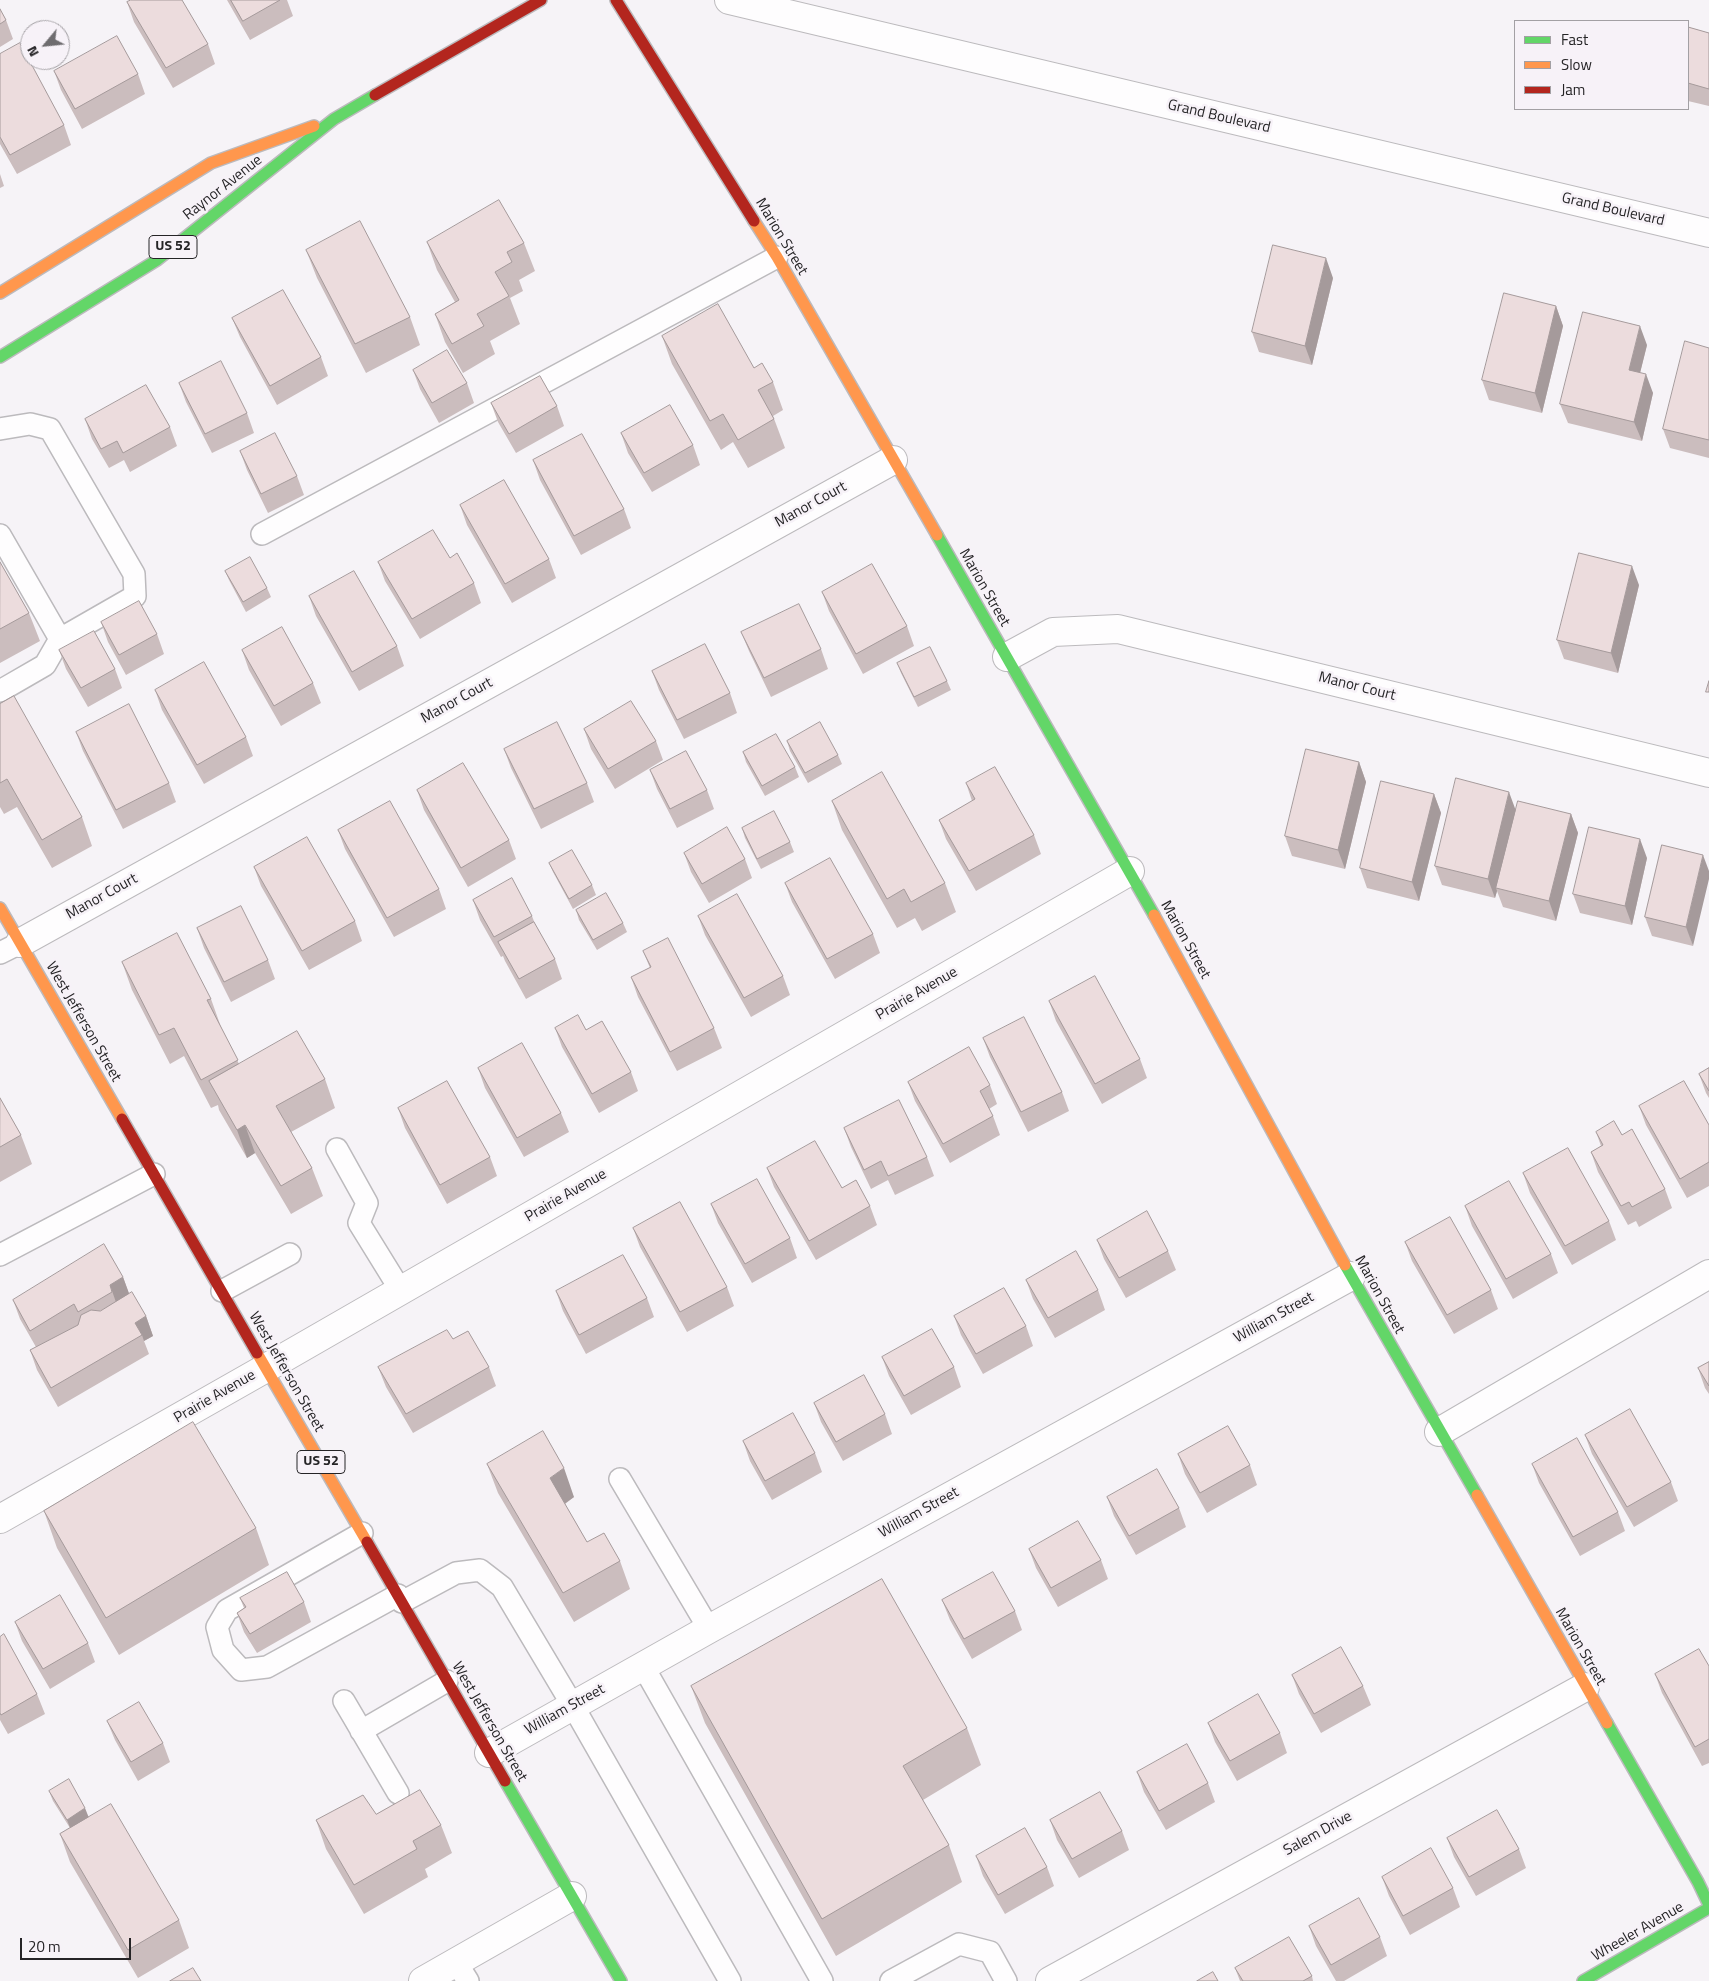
<!DOCTYPE html>
<html>
<head>
<meta charset="utf-8">
<style>
  body { margin:0 }
  #map { position:relative; width:1709px; height:1981px; overflow:hidden; background:#f6f3f7; font-family:"Titillium Web",sans-serif }
  canvas { display:block }
  .legend { position:absolute; left:1514px; top:20px; width:175px; height:90px; box-sizing:border-box; background:#f7f2f8; border:1px solid #a3a0a4; margin:0; padding:6px 9px; list-style:none; font-size:15px; color:#252426 }
  .legend li { display:flex; align-items:center; gap:10px; height:25px }
  .legend b { width:25px; border:1px solid #a3a0a4 }
  .north { position:absolute; left:20px; top:20px; width:50px; height:50px; box-sizing:border-box; background:#f7f2f8; border:1px solid #a3a0a4; border-radius:50%; rotate:242deg; font-size:14px; font-weight:700; line-height:20px; text-align:center; color:#252426 }
  .north::after { content:''; display:block; margin:auto; width:18px; height:22px; background:#6e6c6f; clip-path:polygon(50% 0,100% 100%,50% 72%,0 100%) }
  .scale { position:absolute; left:20px; top:1938px; width:111px; height:22px; box-sizing:border-box; border:2px solid #252426; border-top:0; padding-left:6px; font-size:15px; line-height:18px; white-space:nowrap; color:#252426; -webkit-text-stroke:4px #f7f2f8; paint-order:stroke }
</style>
</head>
<body>
<div id="map">
<canvas width="1709" height="1981"></canvas>
<ul class="legend">
<li><b style="height:6px;background:#63d668"></b>Fast</li>
<li><b style="height:6px;background:#ff974d"></b>Slow</li>
<li><b style="height:6px;background:#b3261e"></b>Jam</li>
</ul>
<div class="north">N</div>
<div class="scale">20 m</div>
</div>
<script>
const ctx = document.querySelector('canvas').getContext('2d');
ctx.lineJoin = 'round';
function stroke(path, color, width, dash) {
  ctx.strokeStyle = color;
  ctx.lineWidth = width;
  ctx.lineCap = dash ? 'butt' : 'round';
  ctx.setLineDash(dash || []);
  ctx.stroke(path);
}
function paint(path, color) {
  ctx.fillStyle = color;
  ctx.fill(path, 'evenodd');
}
function drawText(font, color, halo, rows, align = 'center') {
  ctx.font = font + ' "Titillium Web",sans-serif';
  ctx.lineWidth = 5;
  ctx.setLineDash([]);
  ctx.textBaseline = 'middle';
  ctx.strokeStyle = halo;
  ctx.fillStyle = color;
  for (const [text, x, y, turn = 0] of rows) {
    ctx.save();
    ctx.translate(x, y);
    ctx.rotate((+turn || 0) * Math.PI / 180);
    ctx.textAlign = isNaN(turn) ? turn : align;
    if (halo) ctx.strokeText(text, 0, 0);
    ctx.fillText(text, 0, 0);
    ctx.restore();
  }
}
const lane = new Path2D(`
  M0,429L30,424L50,429L134,574L135,596L60,639L45,665L0,691
  M262,534L777,257
  M0,535L60,639
  M0,953L20,943
  M337,1149L367,1203L359,1223L401,1291
  M0,1255L154,1174
  M222,1291L290,1254
  M620,1479L709,1629
  M362,1533L227,1610L217,1627L223,1650L241,1670L267,1667L398,1595
  M402,1602L456,1573L480,1570L502,1587L573,1706L730,1981
  M643,1666L822,1981
  M344,1701L398,1793
  M361,1731L447,1681
  M456,1962L468,1981
  M891,1981L959,1944L990,1952L1006,1981`);
const street = new Path2D(`
  M729,0L1709,233
  M1007,657L1053,632L1118,629L1709,773
  M20,943L893,460
  M1439,1432L1709,1274
  M0,1519L266,1368L1130,871
  M489,1753L709,1629L1351,1276
  M423,1981L572,1896
  M1050,1981L1585,1687`);
const fast = new Path2D(`
  M0,357L157,260L334,119L375,95
  M937,535L1154,915
  M1345,1265L1477,1495
  M1607,1723L1698,1882L1709,1905
  M505,1781L621,1981
  M1583,1981L1709,1908`);
const slow = new Path2D(`
  M754,221L777,257L937,535
  M0,293L211,163L314,126
  M0,908L122,1119
  M1154,915L1345,1265
  M257,1353L367,1542
  M1477,1495L1607,1723`);
const jam = new Path2D(`
  M616,0L754,221
  M375,95L541,0
  M122,1119L257,1353
  M367,1542L505,1781`);
const wall = new Path2D(`
  M227,0H287L293,16L250,40Z
  M127,2L208,44L215,64L173,88L134,22Z
  M0,9L6,20L13,39L0,47Z
  M1688,27L1709,33V106L1688,101Z
  M0,54L64,125L71,145L17,174L0,144Z
  M54,71L138,74L145,94L82,129L61,90Z
  M0,174L4,186L0,188Z
  M427,242L524,243L535,271L519,280L523,291L510,298L520,324L490,341L495,354L463,373L445,342L435,314L455,302L437,270Z
  M306,250L410,317L420,345L366,373L317,278Z
  M1333,278L1312,365L1259,352L1252,332Z
  M1556,306L1563,326L1542,413L1489,400L1482,380Z
  M232,318L321,357L328,376L277,405L240,337Z
  M662,336L754,368L773,382L783,410L773,416L785,448L748,468L733,442L721,450L672,364Z
  M1647,345L1640,373L1653,393L1642,441L1568,423L1560,404Z
  M1709,348V458L1670,448L1663,429Z
  M413,370L467,383L474,403L439,423L420,389Z
  M179,383L247,413L254,433L212,453L186,402Z
  M491,403L557,406L564,426L516,453L498,422Z
  M85,419L170,427L177,446L130,472L124,460L109,468L92,439Z
  M621,433L693,445L700,465L652,492L628,453Z
  M240,451L297,476L304,495L268,513L247,470Z
  M533,460L624,509L631,528L581,555L540,480Z
  M460,505L549,559L556,578L512,603L467,525Z
  M450,558L474,583L481,603L420,639L385,581L378,562Z
  M0,562L29,613L40,641L0,663Z
  M225,571L267,588L271,597L246,612L229,580Z
  M1639,585L1618,673L1564,659L1557,640Z
  M822,592L907,626L914,646L863,674L829,611Z
  M309,596L397,646L404,666L359,691L316,616Z
  M101,622L157,634L164,654L126,675L108,642Z
  M741,632L821,649L828,669L771,697L749,651Z
  M59,650L115,669L122,688L88,707L66,669Z
  M242,650L313,683L321,703L281,726L249,670Z
  M897,663L947,681L951,690L918,707L901,673Z
  M652,671L730,693L737,713L684,739L659,690Z
  M155,690L246,737L253,756L204,784L162,710Z
  M0,704L82,817L92,846L52,868L17,807L4,814L0,807Z
  M584,729L656,741L663,760L615,789L591,749Z
  M76,732L169,783L176,802L123,829L83,751Z
  M787,741L838,755L842,764L808,783L790,751Z
  M504,749L587,783L594,802L541,829L511,768Z
  M743,752L795,767L799,777L765,796L746,762Z
  M1359,762L1366,782L1345,869L1292,856L1285,836Z
  M650,770L707,790L714,809L677,828L657,789Z
  M966,783L1034,835L1041,854L976,891L946,839L939,820L972,801Z
  M417,790L509,840L516,859L468,887L424,810Z
  M1434,794L1441,813L1419,901L1367,888L1360,868Z
  M832,801L945,883L956,912L922,931L915,918L897,928L842,830Z
  M1516,809L1571,814L1578,833L1556,921L1503,907L1497,891L1495,898L1442,885L1435,866Z
  M742,828L790,842L794,852L761,869L745,838Z
  M338,830L439,889L446,909L394,937L345,849Z
  M1662,845L1693,946L1652,936L1645,917Z
  M684,853L745,859L752,878L709,903L691,872Z
  M1647,858L1632,925L1580,913L1573,894Z
  M549,863L592,885L596,895L573,909L553,872Z
  M254,867L355,921L362,941L309,970L261,886Z
  M785,883L873,934L880,953L835,979L792,902Z
  M473,900L532,916L535,924L555,959L562,979L526,999L505,961L503,956L501,957L480,920Z
  M576,910L623,923L627,932L597,950L579,920Z
  M698,916L783,976L790,995L751,1017L705,935Z
  M197,928L268,960L275,979L231,1002L204,948Z
  M643,951L714,1028L722,1048L677,1071L638,997L631,977L650,968Z
  M122,962L211,999L221,1027L239,1064L325,1079L335,1108L291,1132L312,1168L323,1196L291,1214L255,1153L247,1158L219,1110L218,1105L211,1108L184,1056L170,1064L132,990Z
  M1049,1001L1140,1059L1147,1078L1102,1104L1056,1021Z
  M555,1028L586,1030L631,1072L638,1091L599,1113L562,1047Z
  M983,1038L1062,1092L1069,1111L1028,1132L990,1057Z
  M478,1068L561,1113L569,1132L524,1157L485,1088Z
  M1709,1068V1098L1706,1093L1699,1074Z
  M908,1082L990,1085L997,1104L989,1109L993,1116L1000,1135L950,1163L915,1101Z
  M0,1098L21,1135L32,1164L0,1182Z
  M1639,1106L1709,1125V1186L1687,1198L1646,1125Z
  M398,1108L490,1157L497,1176L447,1204L405,1128Z
  M844,1128L927,1157L934,1176L895,1195L888,1180L871,1189L851,1147Z
  M1596,1132L1622,1135L1665,1189L1672,1208L1639,1227L1636,1221L1628,1225L1598,1172L1591,1152L1601,1146Z
  M767,1168L842,1188L870,1206L877,1225L816,1260L774,1187Z
  M1523,1173L1609,1221L1616,1240L1572,1265L1530,1193Z
  M711,1204L790,1238L797,1258L752,1283L718,1223Z
  M1465,1206L1551,1254L1558,1273L1513,1299L1472,1226Z
  M633,1228L727,1287L734,1306L687,1332L640,1247Z
  M1097,1240L1168,1251L1176,1270L1126,1298L1104,1259Z
  M1405,1242L1491,1290L1498,1309L1454,1334L1412,1261Z
  M123,1277L129,1294L146,1316L153,1336L144,1341L149,1354L58,1407L37,1370L30,1350L36,1347L20,1319L13,1300Z
  M1026,1280L1098,1290L1105,1310L1055,1338L1033,1299Z
  M556,1291L647,1298L654,1317L586,1354L563,1311Z
  M954,1316L1026,1326L1033,1346L983,1374L961,1335Z
  M453,1339L489,1367L496,1386L413,1433L386,1387L378,1367Z
  M882,1357L954,1367L961,1387L911,1415L889,1376Z
  M1709,1362V1394L1705,1388L1698,1368Z
  M814,1403L885,1414L892,1434L843,1461L821,1422Z
  M1585,1435L1671,1482L1678,1501L1634,1527L1592,1454Z
  M743,1441L815,1453L822,1472L772,1500L750,1461Z
  M1178,1454L1250,1465L1257,1485L1207,1513L1185,1474Z
  M487,1464L574,1497L565,1504L587,1542L620,1561L630,1589L574,1622L498,1493Z
  M1532,1464L1618,1512L1625,1531L1580,1556L1539,1483Z
  M1107,1497L1179,1508L1186,1527L1136,1555L1114,1516Z
  M44,1511L256,1528L269,1565L119,1655L57,1548Z
  M1029,1549L1101,1560L1108,1579L1058,1607L1036,1568Z
  M240,1598L304,1602L311,1622L257,1653L244,1632L237,1613L244,1608Z
  M942,1600L1015,1611L1022,1630L972,1659L950,1620Z
  M15,1622L88,1643L95,1662L50,1689L22,1641Z
  M0,1637L37,1694L45,1714L8,1734L0,1720Z
  M1709,1666V1763L1702,1766L1662,1693L1655,1674Z
  M1292,1675L1363,1686L1371,1705L1321,1733L1299,1694Z
  M691,1686L967,1728L981,1765L923,1800L949,1845L962,1882L836,1956L705,1723Z
  M107,1721L163,1743L170,1762L138,1781L115,1740Z
  M1208,1723L1280,1733L1287,1753L1237,1781L1215,1742Z
  M1137,1772L1208,1783L1215,1802L1166,1830L1144,1792Z
  M49,1791L89,1817L179,1920L189,1948L138,1978L70,1862L60,1834L70,1828L53,1801Z
  M376,1814L441,1825L452,1853L425,1869L428,1877L364,1914L326,1849L316,1820Z
  M1050,1820L1122,1831L1129,1850L1079,1878L1057,1840Z
  M1447,1838L1519,1849L1526,1868L1476,1896L1454,1857Z
  M976,1856L1047,1867L1054,1886L1005,1914L983,1876Z
  M1382,1877L1453,1888L1460,1907L1410,1935L1389,1896Z
  M1309,1926L1380,1937L1387,1956L1344,1981H1336L1316,1946Z
  M1235,1968L1312,1976L1313,1981H1240Z`);
const shadedWall = new Path2D(`
  M1326,258L1333,278L1312,365L1305,346Z
  M1556,306L1563,326L1542,413L1535,393Z
  M1640,326L1647,345L1636,389L1629,370Z
  M1646,374L1653,393L1642,441L1634,422Z
  M1632,566L1639,585L1618,673L1611,653Z
  M1359,762L1366,782L1345,869L1338,850Z
  M1509,792L1516,811L1496,888L1497,891L1495,898L1488,879Z
  M1434,794L1441,813L1419,901L1412,882Z
  M1571,814L1578,833L1556,921L1549,901Z
  M1640,839L1647,858L1632,925L1625,906Z
  M1703,855L1709,871V879L1693,946L1686,927Z
  M245,1125L255,1153L247,1158L237,1130Z
  M123,1277L130,1296L119,1311L110,1285Z
  M146,1316L153,1336L144,1341L142,1335L135,1323Z
  M564,1468L574,1497L560,1507L550,1478Z
  M85,1808L89,1818L71,1830L67,1820Z`);
const building = new Path2D(`
  M131,0H182L208,44L166,68L127,2Z
  M231,0H280L243,21Z
  M0,9L6,20L0,24Z
  M1688,27L1709,33V89L1688,83Z
  M117,36L138,74L75,109L54,71Z
  M20,43L64,125L10,155L0,137V54Z
  M499,200L524,243L507,252L512,262L495,272L509,296L477,314L484,326L452,344L435,314L459,300L427,242Z
  M360,221L410,317L355,344L306,250Z
  M1273,245L1326,258L1305,346L1252,332Z
  M283,290L321,357L270,386L232,318Z
  M1504,293L1556,306L1535,393L1482,380Z
  M718,304L754,368L762,363L773,382L758,390L774,419L738,440L723,414L710,421L662,336Z
  M1583,312L1640,326L1629,370L1646,374L1634,422L1560,404Z
  M1685,341L1709,348V440L1663,429Z
  M447,350L467,383L432,403L413,370Z
  M221,361L247,413L205,434L179,383Z
  M540,376L557,406L509,434L491,403Z
  M146,385L170,427L123,453L117,441L101,449L85,419Z
  M670,405L693,445L644,473L621,433Z
  M275,433L297,476L261,494L240,451Z
  M582,434L624,509L574,536L533,460Z
  M504,480L549,559L505,584L460,505Z
  M433,530L450,558L457,553L474,583L412,619L378,562Z
  M1579,553L1632,566L1611,653L1557,640Z
  M250,557L267,588L243,602L225,571Z
  M0,562L29,613L0,629Z
  M872,564L907,626L856,654L822,592Z
  M354,571L397,646L352,672L309,596Z
  M139,601L157,634L119,655L101,622Z
  M799,604L821,649L764,678L741,632Z
  M282,627L313,683L274,706L242,650Z
  M94,631L115,669L81,688L59,650Z
  M705,644L730,693L677,720L652,671Z
  M930,647L947,681L914,697L897,663Z
  M204,662L246,737L197,765L155,690Z
  M1709,681V692H1706Z
  M14,696L82,817L42,840L7,779L0,783V704Z
  M631,701L656,741L608,769L584,729Z
  M129,704L169,783L116,810L76,732Z
  M557,722L587,783L534,809L504,749Z
  M820,722L838,755L805,773L787,741Z
  M776,734L795,767L762,786L743,752Z
  M1306,749L1359,762L1338,850L1285,836Z
  M686,751L707,790L670,809L650,770Z
  M463,763L509,840L461,868L417,790Z
  M995,767L1034,835L969,871L939,820L975,799L966,783Z
  M882,772L945,883L911,902L904,889L887,899L832,801Z
  M1456,778L1509,792L1488,879L1435,866Z
  M1381,781L1434,794L1412,882L1360,868Z
  M390,801L439,889L387,918L338,830Z
  M1518,801L1571,814L1549,901L1496,888Z
  M774,811L790,842L757,859L742,828Z
  M727,827L745,859L702,884L684,853Z
  M1589,827L1640,839L1625,906L1573,894Z
  M307,837L355,921L302,951L254,867Z
  M1662,845L1703,855L1686,927L1645,917Z
  M572,850L592,885L569,899L549,863Z
  M830,858L873,934L827,959L785,883Z
  M512,878L532,916L494,937L473,900Z
  M606,893L623,923L593,940L576,910Z
  M737,894L783,976L744,998L698,916Z
  M241,906L268,960L224,982L197,928Z
  M534,922L555,959L519,979L498,942Z
  M177,933L211,999L207,1000L238,1060L201,1080L174,1028L159,1035L122,962Z
  M668,938L714,1028L670,1052L631,977L651,967L643,951Z
  M1095,976L1140,1059L1095,1084L1049,1001Z
  M578,1015L586,1030L602,1021L631,1072L592,1094L555,1028Z
  M1024,1017L1062,1092L1021,1112L983,1038Z
  M297,1031L325,1079L276,1106L312,1168L281,1186L245,1125L237,1130L209,1081Z
  M522,1043L561,1113L517,1138L478,1068Z
  M969,1047L990,1085L980,1091L993,1116L943,1144L908,1082Z
  M1709,1068V1091L1699,1074Z
  M447,1081L490,1157L440,1185L398,1108Z
  M1684,1081L1709,1125V1162L1680,1179L1639,1106Z
  M0,1098L21,1135L0,1147Z
  M899,1100L927,1157L888,1176L881,1161L864,1170L844,1128Z
  M1614,1121L1622,1135L1632,1129L1665,1189L1632,1207L1629,1202L1621,1206L1591,1152L1603,1145L1596,1132Z
  M815,1141L842,1188L856,1180L870,1206L809,1241L767,1168Z
  M1568,1148L1609,1221L1565,1246L1523,1173Z
  M757,1179L790,1238L745,1264L711,1204Z
  M1509,1181L1551,1254L1506,1279L1465,1206Z
  M680,1202L727,1287L680,1312L633,1228Z
  M1147,1211L1168,1251L1119,1278L1097,1240Z
  M1450,1217L1491,1290L1447,1315L1405,1242Z
  M104,1244L123,1277L110,1285L112,1292L78,1312L74,1304L30,1331L13,1300Z
  M1076,1251L1098,1290L1048,1318L1026,1280Z
  M623,1255L647,1298L579,1335L556,1291Z
  M1004,1288L1026,1326L976,1354L954,1316Z
  M132,1292L146,1316L135,1323L142,1335L51,1388L30,1350L78,1325L81,1315L91,1310L100,1311Z
  M932,1329L954,1367L904,1396L882,1357Z
  M447,1330L453,1339L468,1331L489,1367L406,1414L378,1367Z
  M1709,1362V1386L1698,1368Z
  M864,1375L885,1414L836,1442L814,1403Z
  M1630,1409L1671,1482L1627,1507L1585,1435Z
  M793,1413L815,1453L765,1481L743,1441Z
  M193,1422L256,1528L106,1618L44,1511Z
  M1228,1426L1250,1465L1200,1493L1178,1454Z
  M543,1431L564,1468L550,1478L587,1542L604,1533L620,1561L563,1593L487,1464Z
  M1577,1438L1618,1512L1573,1537L1532,1464Z
  M1157,1469L1179,1508L1129,1536L1107,1497Z
  M1078,1521L1101,1560L1051,1588L1029,1549Z
  M287,1572L304,1602L250,1634L237,1613L246,1607L240,1598Z
  M993,1572L1015,1611L964,1639L942,1600Z
  M882,1579L967,1728L903,1766L949,1845L822,1919L691,1686Z
  M60,1595L88,1643L43,1669L15,1622Z
  M4,1634L37,1694L1,1715L0,1713V1637Z
  M1341,1647L1363,1686L1314,1714L1292,1675Z
  M1699,1649L1709,1666V1739L1695,1747L1655,1674Z
  M1258,1694L1280,1733L1230,1761L1208,1723Z
  M139,1702L163,1743L131,1762L107,1721Z
  M1187,1744L1208,1783L1159,1811L1137,1772Z
  M69,1779L85,1808L67,1820L49,1791Z
  M420,1790L441,1825L413,1841L417,1849L354,1885L316,1820L363,1795L376,1814Z
  M1100,1792L1122,1831L1072,1859L1050,1820Z
  M111,1804L179,1920L128,1950L60,1834Z
  M1497,1810L1519,1849L1469,1877L1447,1838Z
  M1025,1828L1047,1867L998,1895L976,1856Z
  M1431,1848L1453,1888L1403,1916L1382,1877Z
  M1359,1898L1380,1937L1331,1965L1309,1926Z
  M1289,1937L1312,1976L1303,1981H1243L1235,1968Z
  M193,1968L201,1981H170Z
  M1213,1972L1218,1981H1197Z`);
const shields = [
  [173,247,48],
  [321,1462,48]
];
const shieldNames = [
  ["US 52",173,247],
  ["US 52",321,1462]
];
const streetNames = [
  ["Grand Boulevard",1219,117,13],
  ["Raynor Avenue",223,188,-38],
  ["Grand Boulevard",1613,210,13],
  ["Marion Street",781,237,59],
  ["Manor Court",811,505,-29],
  ["Marion Street",984,588,60],
  ["Manor Court",1357,687,14],
  ["Manor Court",457,701,-29],
  ["Manor Court",102,897,-29],
  ["Marion Street",1185,940,61],
  ["Prairie Avenue",917,994,-30],
  ["West Jefferson Street",83,1022,60],
  ["Prairie Avenue",566,1196,-30],
  ["Marion Street",1379,1295,61],
  ["William Street",1274,1318,-29],
  ["West Jefferson Street",286,1372,60],
  ["Prairie Avenue",215,1397,-30],
  ["William Street",919,1513,-29],
  ["Marion Street",1580,1647,60],
  ["William Street",565,1710,-29],
  ["West Jefferson Street",489,1722,60],
  ["Salem Drive",1318,1834,-29],
  ["Wheeler Avenue",1638,1932,-30]
];
stroke(lane, '#bcbabd', 24);
stroke(street, '#bcbabd', 30);
stroke(fast, '#bcbabd', 14);
stroke(slow, '#bcbabd', 14);
stroke(jam, '#bcbabd', 14);
stroke(lane, '#fefdfe', 21);
stroke(street, '#fefdfe', 28);
stroke(fast, '#63d668', 11);
stroke(slow, '#ff974d', 11);
stroke(jam, '#b3261e', 11);
paint(wall, '#cbbdbe');
paint(shadedWall, '#a59a9b');
paint(building, '#ecdcdd');
stroke(building, '#a59a9b', 1);
for (const [x, y, w] of shields) {
  const box = new Path2D();
  box.roundRect(x - w / 2, y - 11.5, w, 23, 4);
  ctx.fillStyle = '#f7f2f8';
  ctx.fill(box);
  stroke(box, '#252426', 1);
}
drawText('bold 14px', '#252426', null, shieldNames);
drawText('15px', '#252426', '#f7f2f8', streetNames);
</script>
</body>
</html>
